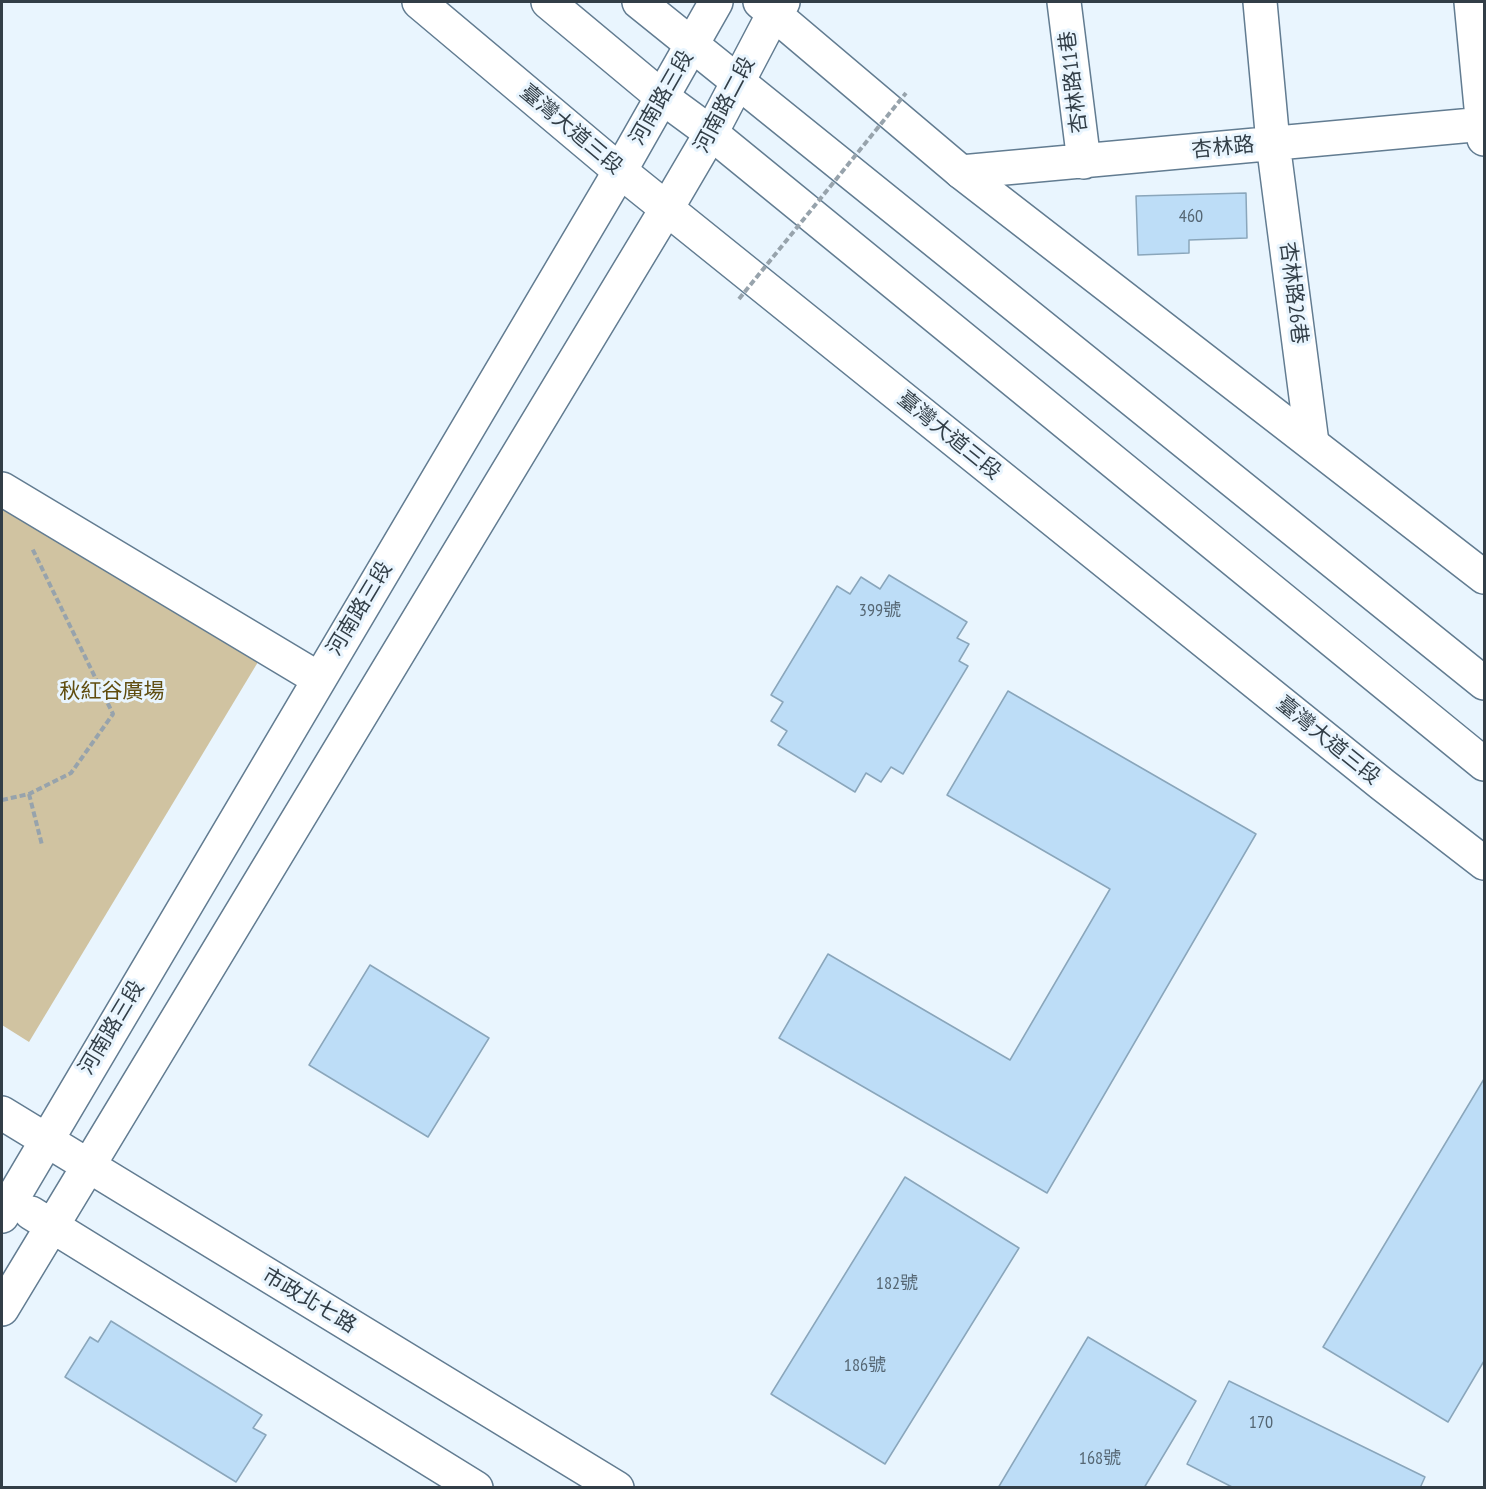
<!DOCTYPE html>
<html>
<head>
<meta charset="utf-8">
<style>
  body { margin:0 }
  #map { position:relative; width:1486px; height:1489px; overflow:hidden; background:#e9f5fe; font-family:"PT Sans Narrow",sans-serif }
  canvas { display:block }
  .frame { position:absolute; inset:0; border:3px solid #323e47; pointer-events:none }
</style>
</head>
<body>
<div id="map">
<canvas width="1486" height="1489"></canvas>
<div class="frame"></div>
</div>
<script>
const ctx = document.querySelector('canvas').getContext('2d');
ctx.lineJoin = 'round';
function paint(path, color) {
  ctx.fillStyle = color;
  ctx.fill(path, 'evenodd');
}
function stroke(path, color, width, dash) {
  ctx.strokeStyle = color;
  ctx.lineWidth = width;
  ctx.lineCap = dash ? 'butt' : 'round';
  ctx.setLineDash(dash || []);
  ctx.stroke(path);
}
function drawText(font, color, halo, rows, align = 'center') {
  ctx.font = font + ' "PT Sans Narrow","Noto Sans TC",sans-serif';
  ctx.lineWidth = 6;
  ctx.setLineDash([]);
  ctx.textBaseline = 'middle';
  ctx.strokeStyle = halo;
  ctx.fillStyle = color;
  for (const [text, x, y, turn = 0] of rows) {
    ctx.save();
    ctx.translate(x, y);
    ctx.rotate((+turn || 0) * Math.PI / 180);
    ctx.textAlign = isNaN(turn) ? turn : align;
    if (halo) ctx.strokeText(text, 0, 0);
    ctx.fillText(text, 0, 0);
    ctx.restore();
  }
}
const green = new Path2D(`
  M2,485L261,657L29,1042L2,1025Z`);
const building = new Path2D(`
  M1246,193L1247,238L1189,240V253L1138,255L1136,196Z
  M889,575L967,622L957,638L969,644L959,661L968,666L903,774L891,767L881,782L866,773L855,792L778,745L787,731L771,721L783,702L771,695L837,586L850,594L861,577L880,589Z
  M1008,691L1256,834L1047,1193L779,1038L828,954L1010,1060L1110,889L947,795Z
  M370,965L489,1038L428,1137L309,1065Z
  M1484,1079V1361L1448,1422L1323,1347Z
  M905,1177L1019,1248L885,1464L771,1394Z
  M111,1321L262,1415L253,1428L266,1435L236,1482L65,1377L90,1337L98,1342Z
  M1088,1337L1196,1401L1144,1488H998Z
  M1229,1381L1425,1477L1420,1488H1234L1187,1464Z`);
const path = new Path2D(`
  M29,794L42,845
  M2,800L29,794L71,773L113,714L32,548`);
const minor = new Path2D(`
  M1064,2L1084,162
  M1260,2L1273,143L1312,443
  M1471,2L1484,139
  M961,172L1484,124
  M2,489L319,679
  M2,1113L617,1488
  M31,1213L476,1488
  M2,1216L620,171L716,2
  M2,1309L667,208L711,133L774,13L783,2`);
const major = new Path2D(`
  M419,2L620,171L1383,785L1484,863
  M548,2L662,97L711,133L1484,764
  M639,2L1484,683
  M760,2L961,172L1484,577`);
const pathBridge = new Path2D(`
  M739,299L906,93`);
const numberNames = [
  ["460",1191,217],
  ["399號",880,611],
  ["182號",897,1284],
  ["186號",865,1366],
  ["170",1261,1423],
  ["168號",1100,1459]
];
const streetNames = [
  ["杏林路11巷",1074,82,-97],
  ["河南路三段",662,98,-60],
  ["河南路二段",725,105,-62],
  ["臺灣大道三段",571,130,40],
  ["杏林路",1223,148,-6],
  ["杏林路26巷",1293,293,83],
  ["臺灣大道三段",949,436,39],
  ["河南路三段",360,609,-59],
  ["臺灣大道三段",1328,741,39],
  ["河南路三段",112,1028,-59],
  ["市政北七路",309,1301,31]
];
const parkNames = [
  ["秋紅谷廣場",112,692]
];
paint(green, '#d0c3a1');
paint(building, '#bdddf7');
stroke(building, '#8aa6bb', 1.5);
stroke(minor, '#627c91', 36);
stroke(major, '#627c91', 36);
stroke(path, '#97a3ac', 4, [6, 3]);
stroke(minor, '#fff', 33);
stroke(major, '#fff', 33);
stroke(pathBridge, '#97a3ac', 4, [6, 3]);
drawText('18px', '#556673', null, numberNames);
drawText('21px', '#323e47', '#e9f5fe', streetNames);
drawText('21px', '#604d10', '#e9f5fe', parkNames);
</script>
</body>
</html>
